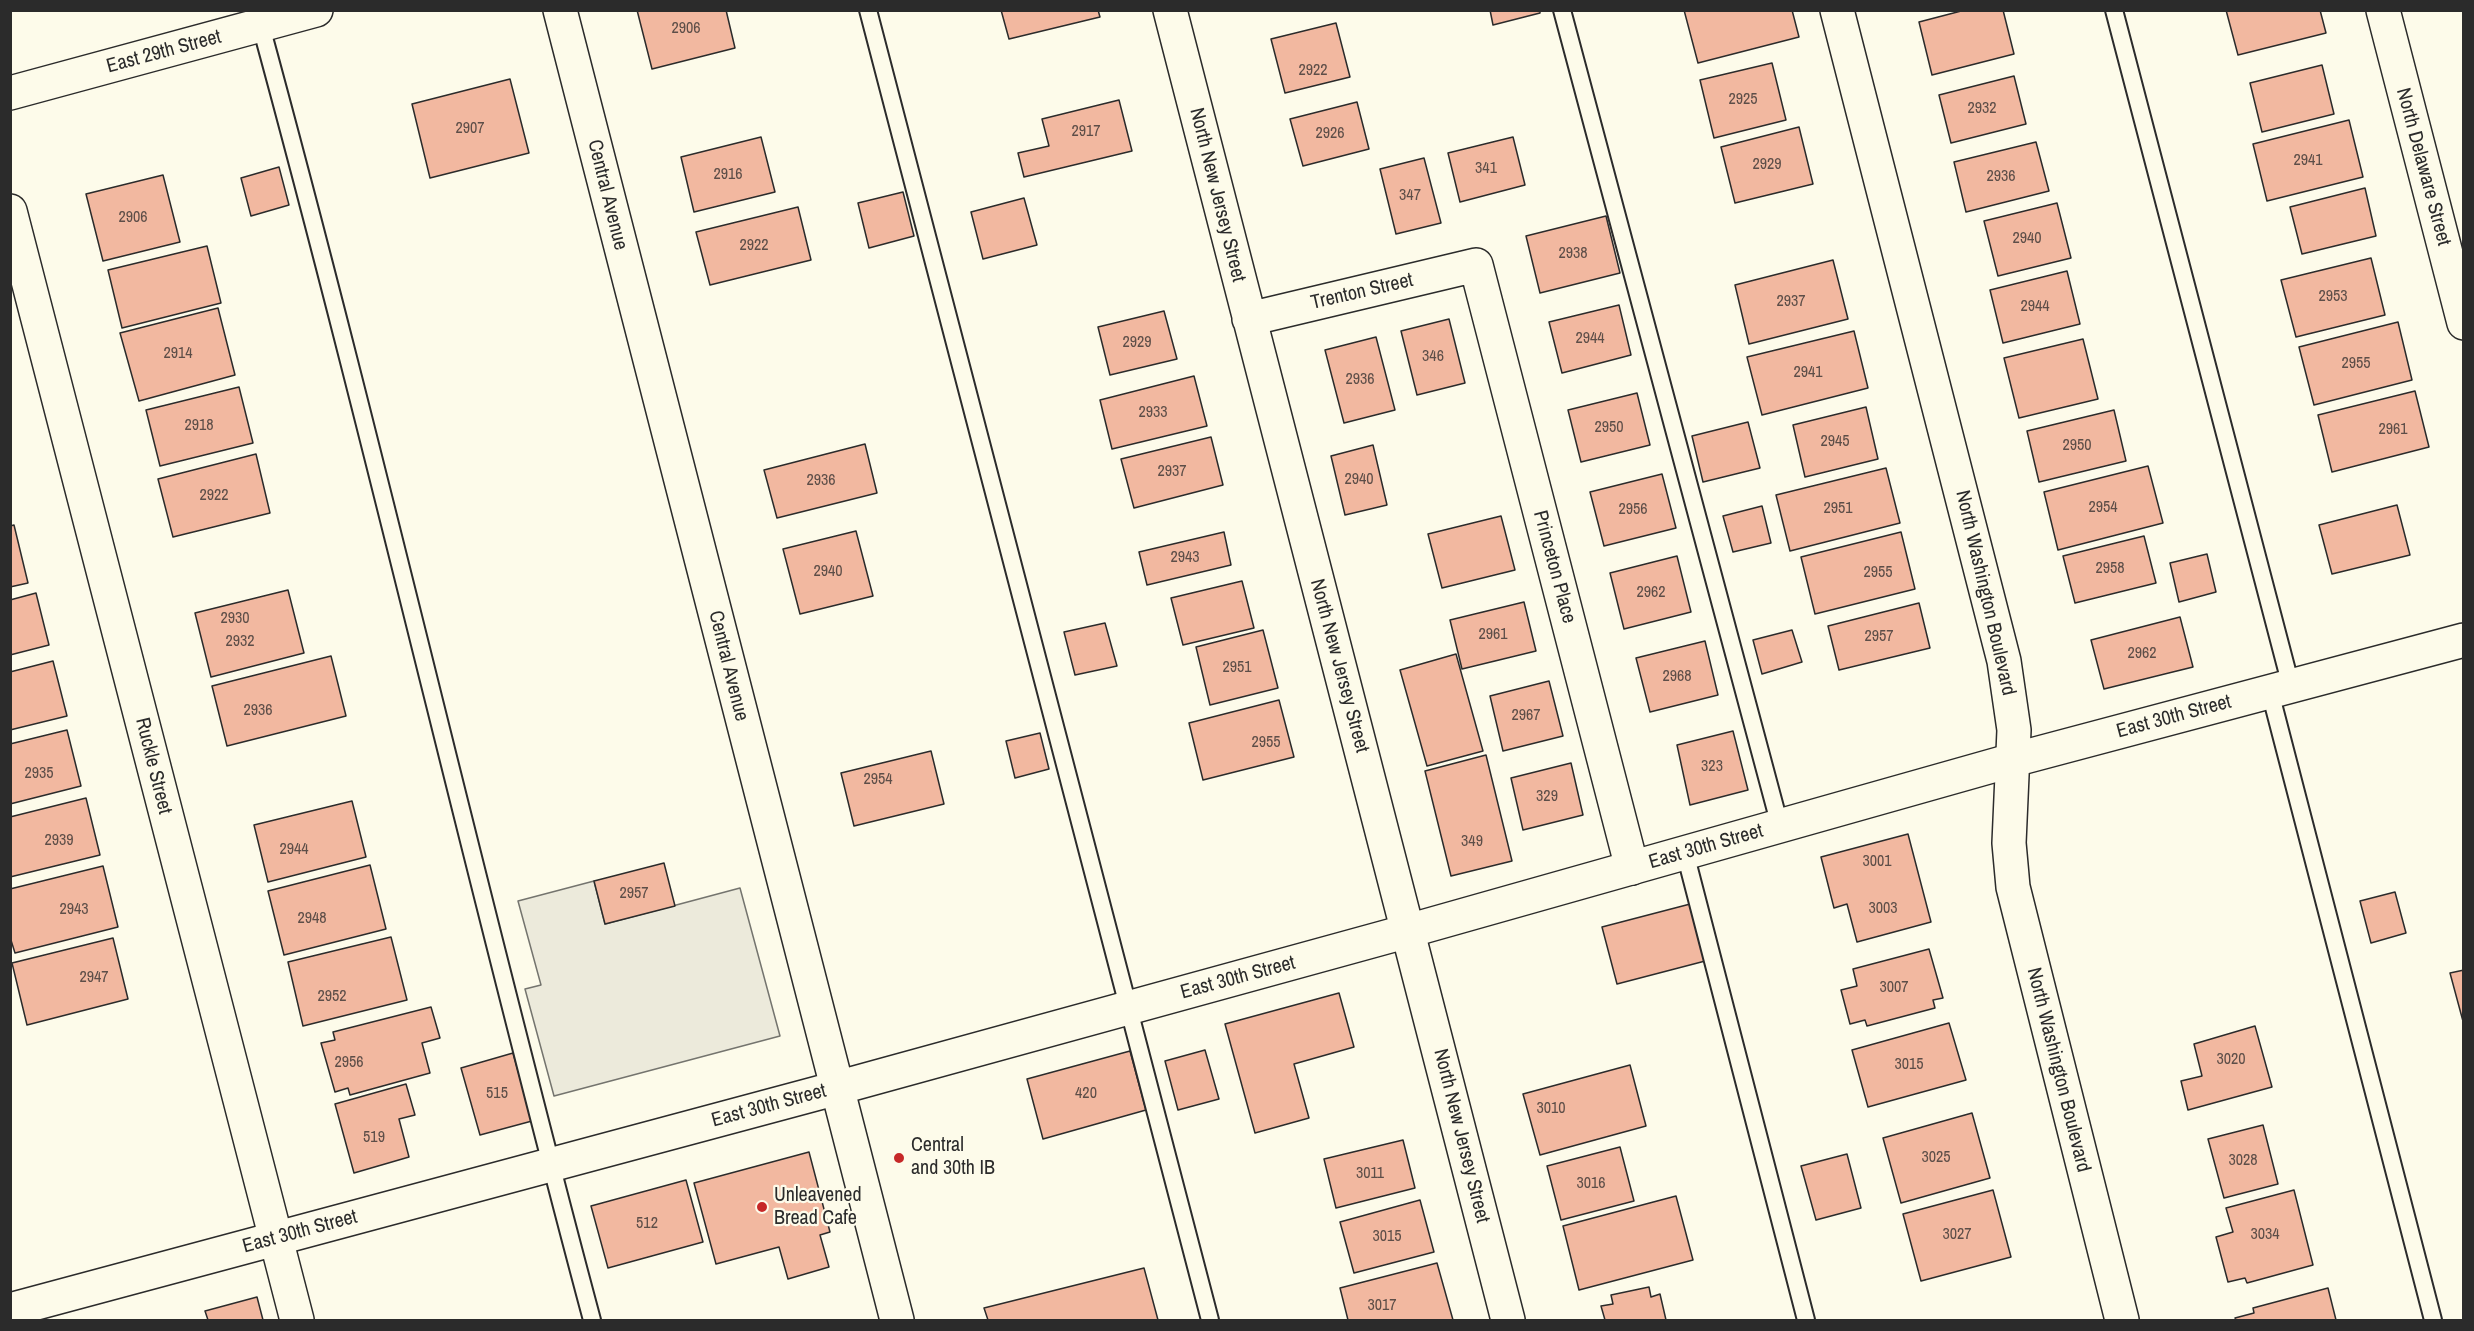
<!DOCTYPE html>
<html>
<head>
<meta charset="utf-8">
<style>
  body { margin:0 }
  #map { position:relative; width:2474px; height:1331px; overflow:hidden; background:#fdfbea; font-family:"Archivo Narrow",sans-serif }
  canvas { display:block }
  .frame { position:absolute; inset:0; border:12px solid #2b2b2b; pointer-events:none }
</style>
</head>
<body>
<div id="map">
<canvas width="2474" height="1331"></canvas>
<div class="frame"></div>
</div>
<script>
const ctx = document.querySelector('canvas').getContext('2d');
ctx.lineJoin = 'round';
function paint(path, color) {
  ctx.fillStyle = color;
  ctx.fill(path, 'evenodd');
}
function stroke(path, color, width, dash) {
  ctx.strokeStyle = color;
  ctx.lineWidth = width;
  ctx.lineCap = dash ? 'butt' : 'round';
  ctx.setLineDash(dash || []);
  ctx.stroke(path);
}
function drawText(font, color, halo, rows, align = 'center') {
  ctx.font = font + ' "Archivo Narrow",sans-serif';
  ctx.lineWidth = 4.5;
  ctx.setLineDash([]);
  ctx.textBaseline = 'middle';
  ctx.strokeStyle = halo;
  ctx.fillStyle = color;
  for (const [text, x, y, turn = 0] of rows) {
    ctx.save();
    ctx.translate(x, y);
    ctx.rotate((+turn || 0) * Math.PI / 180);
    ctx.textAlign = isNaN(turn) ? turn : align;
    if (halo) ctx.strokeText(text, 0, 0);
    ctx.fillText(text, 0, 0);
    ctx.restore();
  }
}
const parking = new Path2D(`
  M594,881L605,924L740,888L780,1036L554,1096L525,989L541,985L518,901Z`);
const building = new Path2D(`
  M637,10H726L735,48L652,69Z
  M1001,10H1098L1100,17L1009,39Z
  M1490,10H1540V13L1493,25Z
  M1684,10H1792L1799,37L1698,63Z
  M1965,10H2003L2014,54L1932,75L1919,22Z
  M2226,10H2320L2326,33L2238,55Z
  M1336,23L1350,77L1285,93L1271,39Z
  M1772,63L1786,120L1714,138L1700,80Z
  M2322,65L2334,114L2262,132L2250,83Z
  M2014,76L2026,124L1951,143L1939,95Z
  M510,79L529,153L430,178L412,104Z
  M1119,100L1132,151L1024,177L1018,153L1049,146L1042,119Z
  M1357,102L1369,149L1303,166L1290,119Z
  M2349,120L2363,177L2267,201L2253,144Z
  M1799,127L1813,184L1735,203L1721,147Z
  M761,137L775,192L694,212L681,157Z
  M1513,137L1525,185L1460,202L1448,153Z
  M2036,142L2049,191L1966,212L1954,162Z
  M1424,158L1441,223L1396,234L1380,169Z
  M279,167L289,205L251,216L241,178Z
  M163,175L180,242L103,261L86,194Z
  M2365,188L2376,236L2302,254L2290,207Z
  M903,192L914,236L869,248L858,203Z
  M1024,198L1037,245L983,259L971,212Z
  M2057,203L2071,258L1998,276L1984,221Z
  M798,207L811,260L710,285L696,232Z
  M1606,216L1620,273L1540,293L1526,236Z
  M207,246L221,303L122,328L108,270Z
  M2371,258L2385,315L2296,337L2281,280Z
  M1833,260L1848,319L1749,344L1735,285Z
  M2067,271L2080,324L2003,343L1990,290Z
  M1619,305L1631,355L1562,373L1549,322Z
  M218,308L235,375L139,401L120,333Z
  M1164,311L1177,359L1110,375L1098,327Z
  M1449,319L1465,383L1417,395L1401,331Z
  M2398,322L2412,380L2314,405L2299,347Z
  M1854,331L1868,388L1762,415L1747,357Z
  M1376,337L1395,410L1344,423L1325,350Z
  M2083,339L2098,399L2019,418L2004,358Z
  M1194,376L1207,426L1112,449L1100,400Z
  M239,387L253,443L160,466L146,410Z
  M2415,391L2429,447L2332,472L2318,415Z
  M1637,393L1650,445L1581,462L1568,410Z
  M1866,407L1878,459L1805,477L1793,425Z
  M2114,410L2126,461L2039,482L2027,431Z
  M1748,422L1760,468L1703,482L1692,436Z
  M1211,437L1223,485L1134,508L1121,459Z
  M865,444L877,493L777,518L764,470Z
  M1373,445L1387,505L1345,515L1331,456Z
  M256,454L270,513L173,537L158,479Z
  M2148,466L2163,523L2058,550L2044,492Z
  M1886,468L1900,523L1790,551L1776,495Z
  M1662,474L1676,528L1604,546L1590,492Z
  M2397,505L2410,555L2332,574L2319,525Z
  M1762,506L1771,543L1733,552L1723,516Z
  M1501,516L1515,570L1442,588L1428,534Z
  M14,525L28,583L10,587V526Z
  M856,531L873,596L800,614L783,549Z
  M1224,532L1231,565L1147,585L1139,552Z
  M1901,532L1915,589L1815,614L1801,557Z
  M2144,536L2156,583L2075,603L2063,556Z
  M2207,554L2216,592L2179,602L2170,563Z
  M1677,556L1691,612L1624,629L1610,573Z
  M1242,581L1254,628L1183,645L1171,598Z
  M288,590L304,653L211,677L195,613Z
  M36,593L49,645L10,655V600Z
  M1524,602L1536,651L1462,669L1450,620Z
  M1919,603L1930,648L1839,670L1828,626Z
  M2180,617L2193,667L2104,689L2091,640Z
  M1105,623L1117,666L1075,675L1064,632Z
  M1263,630L1278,688L1210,705L1196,647Z
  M1792,630L1802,662L1762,674L1753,640Z
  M1705,641L1718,695L1650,712L1636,658Z
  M1456,654L1483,751L1427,766L1400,670Z
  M331,656L346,716L227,746L212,686Z
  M53,661L67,716L10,730V672Z
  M1549,681L1563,736L1503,751L1490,696Z
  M1279,700L1294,757L1203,780L1189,723Z
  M67,730L81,786L10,804V744Z
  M1733,731L1748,790L1690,805L1677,745Z
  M1040,733L1049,769L1015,778L1006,741Z
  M931,751L944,804L854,826L841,773Z
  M1486,755L1512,861L1451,876L1425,771Z
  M1571,763L1583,815L1523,830L1511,778Z
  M86,798L100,855L10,877V817Z
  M352,801L366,857L268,882L254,825Z
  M1908,834L1931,922L1857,942L1847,904L1834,908L1821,857Z
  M664,863L675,906L605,924L594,881Z
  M370,865L386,929L284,955L268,891Z
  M103,866L118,927L15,953L10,937V889Z
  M2395,892L2406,933L2371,943L2360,901Z
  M1694,903L1709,960L1617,984L1602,927Z
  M391,937L407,1000L303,1026L288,962Z
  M113,938L128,999L27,1025L12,963Z
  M1929,949L1943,998L1933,1000L1935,1008L1867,1026L1865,1020L1850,1024L1841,990L1857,986L1853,969Z
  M2464,970V1025L2450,973Z
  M1339,993L1354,1047L1294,1064L1309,1118L1255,1133L1225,1024Z
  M431,1007L440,1038L422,1043L430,1073L350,1095L348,1088L335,1092L321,1043L335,1040L333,1032Z
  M1949,1023L1966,1080L1868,1107L1852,1050Z
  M2255,1026L2272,1087L2188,1110L2181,1081L2202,1076L2194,1044Z
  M1205,1050L1219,1099L1178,1110L1165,1061Z
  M1130,1051L1146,1110L1043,1139L1027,1079Z
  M513,1053L532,1121L480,1135L461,1068Z
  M1630,1065L1646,1126L1540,1155L1523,1094Z
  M406,1084L415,1115L399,1119L409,1157L354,1173L335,1104Z
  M1972,1113L1990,1178L1901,1203L1883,1138Z
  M2263,1125L2278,1184L2224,1198L2208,1139Z
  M1403,1140L1415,1188L1336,1208L1324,1159Z
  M1620,1147L1634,1201L1561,1220L1547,1166Z
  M809,1152L830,1232L820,1235L829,1267L788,1279L779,1247L716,1264L694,1183Z
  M1847,1154L1861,1208L1816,1220L1801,1166Z
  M686,1180L703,1242L608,1268L591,1206Z
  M1993,1190L2011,1257L1921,1281L1903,1214Z
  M2294,1190L2313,1265L2247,1283L2245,1278L2228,1282L2216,1237L2233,1232L2226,1208Z
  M1676,1196L1693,1260L1579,1290L1563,1226Z
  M1420,1200L1434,1252L1354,1273L1340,1222Z
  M1437,1263L1453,1320H1348L1340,1288Z
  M1144,1268L1158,1320H988L984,1308Z
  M1649,1287L1651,1297L1660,1294L1666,1320H1605L1601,1306L1613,1304L1611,1295Z
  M2328,1288L2336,1320H2236L2235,1318L2254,1313L2253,1308Z
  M257,1297L263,1320H208L205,1311Z`);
const service = new Path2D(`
  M868,10L1210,1320
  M1562,10L1780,826
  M2114,10L2291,686
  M259,19C377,451 476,888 592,1320
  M2270,692L2433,1320
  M1685,853L1806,1320`);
const minor = new Path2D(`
  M1170,10L1508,1320
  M2383,10L2464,323
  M10,211L297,1320
  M1249,319L1476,265L1632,868`);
const tertiary = new Path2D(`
  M1837,10L2004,661L2014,730L2009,843L2013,887L2122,1320`);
const secondary = new Path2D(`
  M560,10L897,1320
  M10,93L316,10
  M10,1310L837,1088L1408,931L2013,760L2464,640`);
const markers = [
  [899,1158,6,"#c62828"],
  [762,1207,6,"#c62828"]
];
const numberNames = [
  ["2906",686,29],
  ["2922",1313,71],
  ["2925",1743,100],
  ["2932",1982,109],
  ["2907",470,129],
  ["2917",1086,132],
  ["2926",1330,134],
  ["2941",2308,161],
  ["2929",1767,165],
  ["341",1486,169],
  ["2916",728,175],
  ["2936",2001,177],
  ["347",1410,196],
  ["2906",133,218],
  ["2940",2027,239],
  ["2922",754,246],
  ["2938",1573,254],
  ["2953",2333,297],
  ["2937",1791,302],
  ["2944",2035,307],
  ["2944",1590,339],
  ["2929",1137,343],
  ["2914",178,354],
  ["346",1433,357],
  ["2955",2356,364],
  ["2941",1808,373],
  ["2936",1360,380],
  ["2933",1153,413],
  ["2918",199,426],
  ["2950",1609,428],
  ["2961",2393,430],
  ["2945",1835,442],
  ["2950",2077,446],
  ["2937",1172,472],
  ["2940",1359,480],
  ["2936",821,481],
  ["2922",214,496],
  ["2954",2103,508],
  ["2951",1838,509],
  ["2956",1633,510],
  ["2943",1185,558],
  ["2958",2110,569],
  ["2940",828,572],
  ["2955",1878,573],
  ["2962",1651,593],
  ["2930",235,619],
  ["2961",1493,635],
  ["2957",1879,637],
  ["2932",240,642],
  ["2962",2142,654],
  ["2951",1237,668],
  ["2968",1677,677],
  ["2936",258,711],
  ["2967",1526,716],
  ["2955",1266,743],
  ["323",1712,767],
  ["2935",39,774],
  ["2954",878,780],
  ["329",1547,797],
  ["2939",59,841],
  ["349",1472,842],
  ["2944",294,850],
  ["3001",1877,862],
  ["2957",634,894],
  ["3003",1883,909],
  ["2943",74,910],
  ["2948",312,919],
  ["2947",94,978],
  ["3007",1894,988],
  ["2952",332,997],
  ["3020",2231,1060],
  ["2956",349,1063],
  ["3015",1909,1065],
  ["515",497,1094],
  ["420",1086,1094],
  ["3010",1551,1109],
  ["519",374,1138],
  ["3025",1936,1158],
  ["3028",2243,1161],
  ["3011",1370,1174],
  ["3016",1591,1184],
  ["512",647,1224],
  ["3027",1957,1235],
  ["3034",2265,1235],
  ["3015",1387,1237],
  ["3017",1382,1306]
];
const streetNames = [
  ["East 29th Street",164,52,-15],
  ["North Delaware Street",2423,167,75],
  ["Central Avenue",607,195,76],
  ["North New Jersey Street",1217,195,76],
  ["Trenton Street",1362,292,-13],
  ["Princeton Place",1554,567,75],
  ["North Washington Boulevard",1985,593,77],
  ["Central Avenue",728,666,76],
  ["North New Jersey Street",1339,666,75],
  ["East 30th Street",2174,717,-15],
  ["Ruckle Street",153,766,76],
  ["East 30th Street",1706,847,-16],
  ["East 30th Street",1238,978,-15],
  ["North Washington Boulevard",2058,1070,76],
  ["East 30th Street",769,1106,-15],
  ["North New Jersey Street",1461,1136,76],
  ["East 30th Street",300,1232,-15]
];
const poiNames = [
  ["Central",911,1146],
  ["and 30th IB",911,1169],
  ["Unleavened",774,1196],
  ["Bread Cafe",774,1219]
];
paint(parking, '#eceadb');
stroke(parking, '#74746e', 1.5);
paint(building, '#f2b8a0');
stroke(building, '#2b2b2b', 1.5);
stroke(service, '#2b2b2b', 20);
stroke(minor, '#2b2b2b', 36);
stroke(tertiary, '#2b2b2b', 36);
stroke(secondary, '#2b2b2b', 36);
stroke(service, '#fdfbea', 16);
stroke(minor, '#fdfbea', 33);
stroke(tertiary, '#fdfbea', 33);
stroke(secondary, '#fdfbea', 33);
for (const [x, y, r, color] of markers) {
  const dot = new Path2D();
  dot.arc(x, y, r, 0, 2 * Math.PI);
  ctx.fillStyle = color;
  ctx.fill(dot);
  stroke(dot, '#fdfbea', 2);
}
drawText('16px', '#5d4e48', null, numberNames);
drawText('20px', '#2b2b2b', '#fdfbea', streetNames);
drawText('20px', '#2b2b2b', '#fdfbea', poiNames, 'left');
</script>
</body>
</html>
